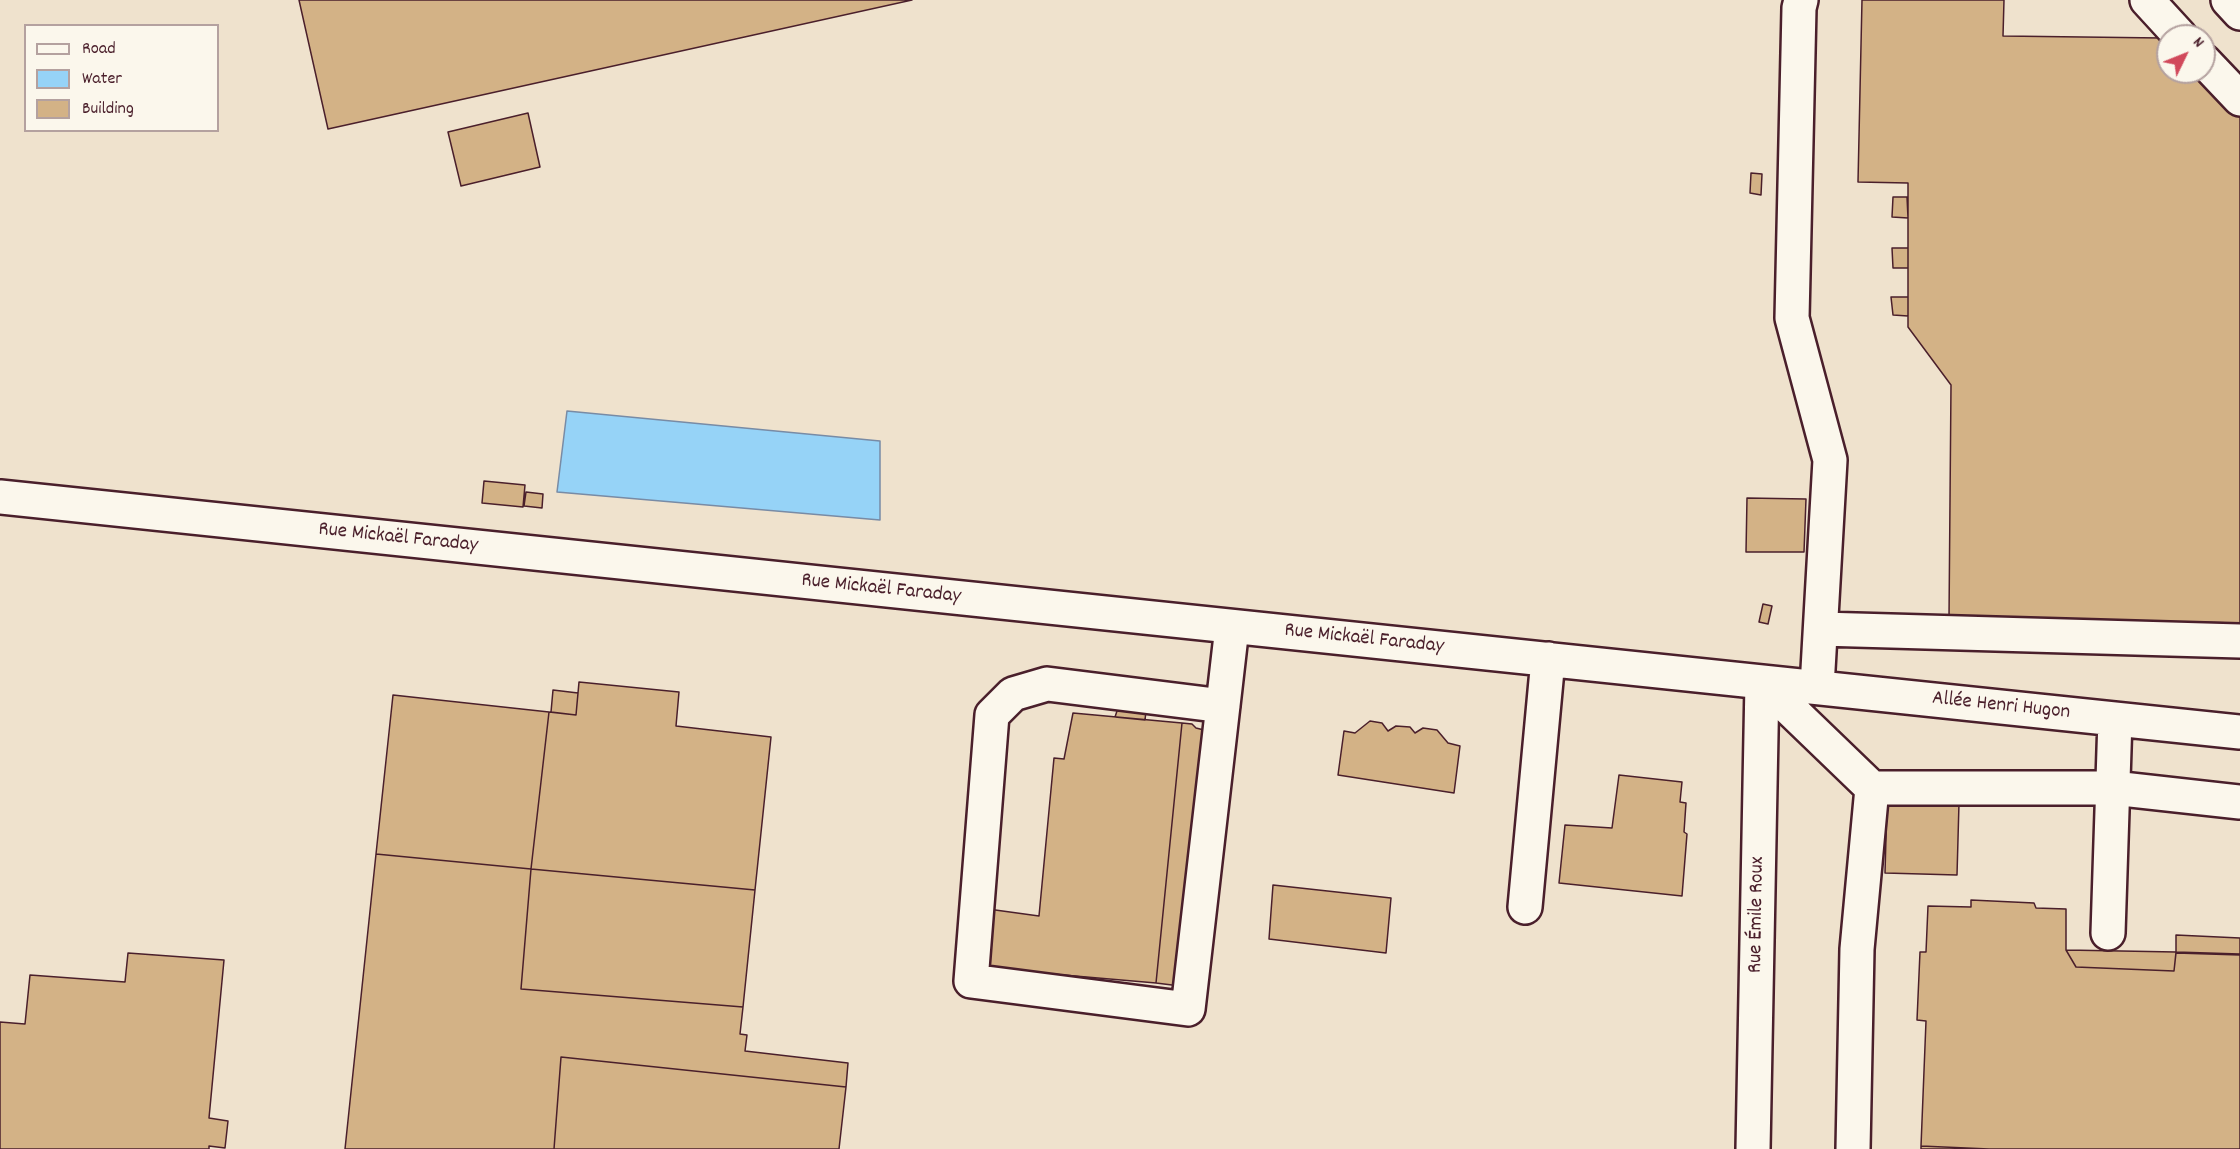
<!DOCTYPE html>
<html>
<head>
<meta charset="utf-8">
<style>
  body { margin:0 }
  #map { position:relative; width:2240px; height:1149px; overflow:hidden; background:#fbf7ec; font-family:Dekko,sans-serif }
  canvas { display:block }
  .legend { position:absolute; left:24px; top:24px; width:195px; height:108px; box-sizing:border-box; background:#fbf7ec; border:2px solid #b4a19f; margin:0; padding:8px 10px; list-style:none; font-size:18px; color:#4a1f2b }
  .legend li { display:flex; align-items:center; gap:12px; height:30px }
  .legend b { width:30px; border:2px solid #b4a19f }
  .north { position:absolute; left:2156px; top:24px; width:60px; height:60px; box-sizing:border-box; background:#fbf7ec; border:2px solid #b4a19f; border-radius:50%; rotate:47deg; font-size:16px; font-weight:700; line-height:24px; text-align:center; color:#4a1f2b }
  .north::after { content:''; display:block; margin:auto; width:21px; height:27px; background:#d1495b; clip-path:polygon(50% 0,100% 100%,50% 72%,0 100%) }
</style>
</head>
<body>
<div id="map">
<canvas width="2240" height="1149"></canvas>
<ul class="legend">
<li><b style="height:8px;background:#fbf7ec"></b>Road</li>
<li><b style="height:16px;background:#96d3f7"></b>Water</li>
<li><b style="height:16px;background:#d3b286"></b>Building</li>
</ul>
<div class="north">N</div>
</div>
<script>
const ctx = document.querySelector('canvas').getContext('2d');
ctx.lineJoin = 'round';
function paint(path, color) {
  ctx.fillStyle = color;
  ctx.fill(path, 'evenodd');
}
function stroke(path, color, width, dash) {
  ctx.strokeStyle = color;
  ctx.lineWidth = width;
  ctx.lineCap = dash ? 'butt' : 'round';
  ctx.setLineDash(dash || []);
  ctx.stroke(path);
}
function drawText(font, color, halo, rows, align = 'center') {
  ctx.font = font + ' Dekko,sans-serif';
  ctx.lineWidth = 5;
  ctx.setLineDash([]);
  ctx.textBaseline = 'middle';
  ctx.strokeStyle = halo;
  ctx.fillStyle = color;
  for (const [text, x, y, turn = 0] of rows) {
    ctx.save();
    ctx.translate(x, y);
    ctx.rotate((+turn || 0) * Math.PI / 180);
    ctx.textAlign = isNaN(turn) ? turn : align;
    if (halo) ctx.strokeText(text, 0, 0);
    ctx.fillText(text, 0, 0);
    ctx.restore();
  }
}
const built = new Path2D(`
  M0,0H2240V1149H0ZM26,26H218V130H26ZM2168,36H2204V72H2168Z`);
const water = new Path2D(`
  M567,411L880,441V520L557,492Z`);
const building = new Path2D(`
  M299,0H912L328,129Z
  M1862,0H2004L2003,36L2162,38L2168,44V72H2197L2240,115V623L1949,618L1951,385L1908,327V183L1858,182Z
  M528,113L540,167L461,186L448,132Z
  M1751,173L1762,174L1761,195L1750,193Z
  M1893,197H1907L1908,218L1892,217Z
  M1892,248H1908V268H1893Z
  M1891,297H1908V316L1893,315Z
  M484,481L525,485L523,507L482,503Z
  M526,492L543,494L542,508L524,506Z
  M1747,498L1806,499L1804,552H1746Z
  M1763,604L1772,606L1768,624L1759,622Z
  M579,682L679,692L676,726L771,737L755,890L531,869L549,712L576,715Z
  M553,690L578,693L576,715L551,712Z
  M393,695L549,712L531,869L376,854Z
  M1118,708L1146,711L1145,720L1115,717Z
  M1073,713L1182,723L1156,983L982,968L988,909L1039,916L1054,758L1064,759Z
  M1370,721L1382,723L1388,731L1396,726L1410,727L1415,733L1423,728L1437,730L1448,743L1460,746L1454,793L1338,775L1344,731L1355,733Z
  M1182,723L1192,724L1196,728L1204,730L1180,986L1156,983Z
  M1619,775L1682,782L1680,802L1686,803L1684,832L1687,834L1682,896L1559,883L1565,825L1612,828Z
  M1887,801L1959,803L1957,875L1885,873Z
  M376,854L531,869L521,989L743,1007L740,1034L747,1035L745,1051L848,1063L846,1087L561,1057L554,1149H345Z
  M531,869L755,890L743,1007L521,989Z
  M1273,885L1391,898L1386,953L1269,939Z
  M1971,900L2034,903L2036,908L2066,909V950L2076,967L2174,971L2176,953L2240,955V1149H1989L1921,1146L1926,1021L1917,1020L1920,952H1926L1928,906L1971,907Z
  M2176,935L2240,938V954L2176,952Z
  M2066,950L2176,952L2174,971L2076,967Z
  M128,953L224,960L209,1118L228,1121L225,1148L209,1146V1149H0V1022L25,1024L30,975L125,982Z
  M561,1057L846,1087L839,1149H554Z
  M1921,1146L1989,1149H1921Z`);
const minor = new Path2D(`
  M1801,0L1799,8L1792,318L1830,460L1817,687
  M2147,0L2180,36
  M2228,0L2240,13
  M2204,61L2240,99
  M0,497L2240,732
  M1821,629L2240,641
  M1762,682L1872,788L1857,949L1853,1149
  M1223,706L1047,684L1013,694L992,715L971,981L1188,1009L1232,627
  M1872,788H2113L2240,802
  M1525,907L1548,659
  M2108,933L2115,719
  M1753,1149L1762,682`);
const streetNames = [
  ["Rue Mickaël Faraday",398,539,6],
  ["Rue Mickaël Faraday",881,590,6],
  ["Rue Mickaël Faraday",1364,640,6],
  ["Allée Henri Hugon",2001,707,6],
  ["Rue Émile Roux",1758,915,-89]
];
paint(built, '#efe2cd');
paint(water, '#96d3f7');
stroke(water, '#788ba5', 1.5);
paint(building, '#d3b286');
stroke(building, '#4a1f2b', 1.5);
stroke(minor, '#4a1f2b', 38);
stroke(minor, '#fbf7ec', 33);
drawText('21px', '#4a1f2b', '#fbf7ec', streetNames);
</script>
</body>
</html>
